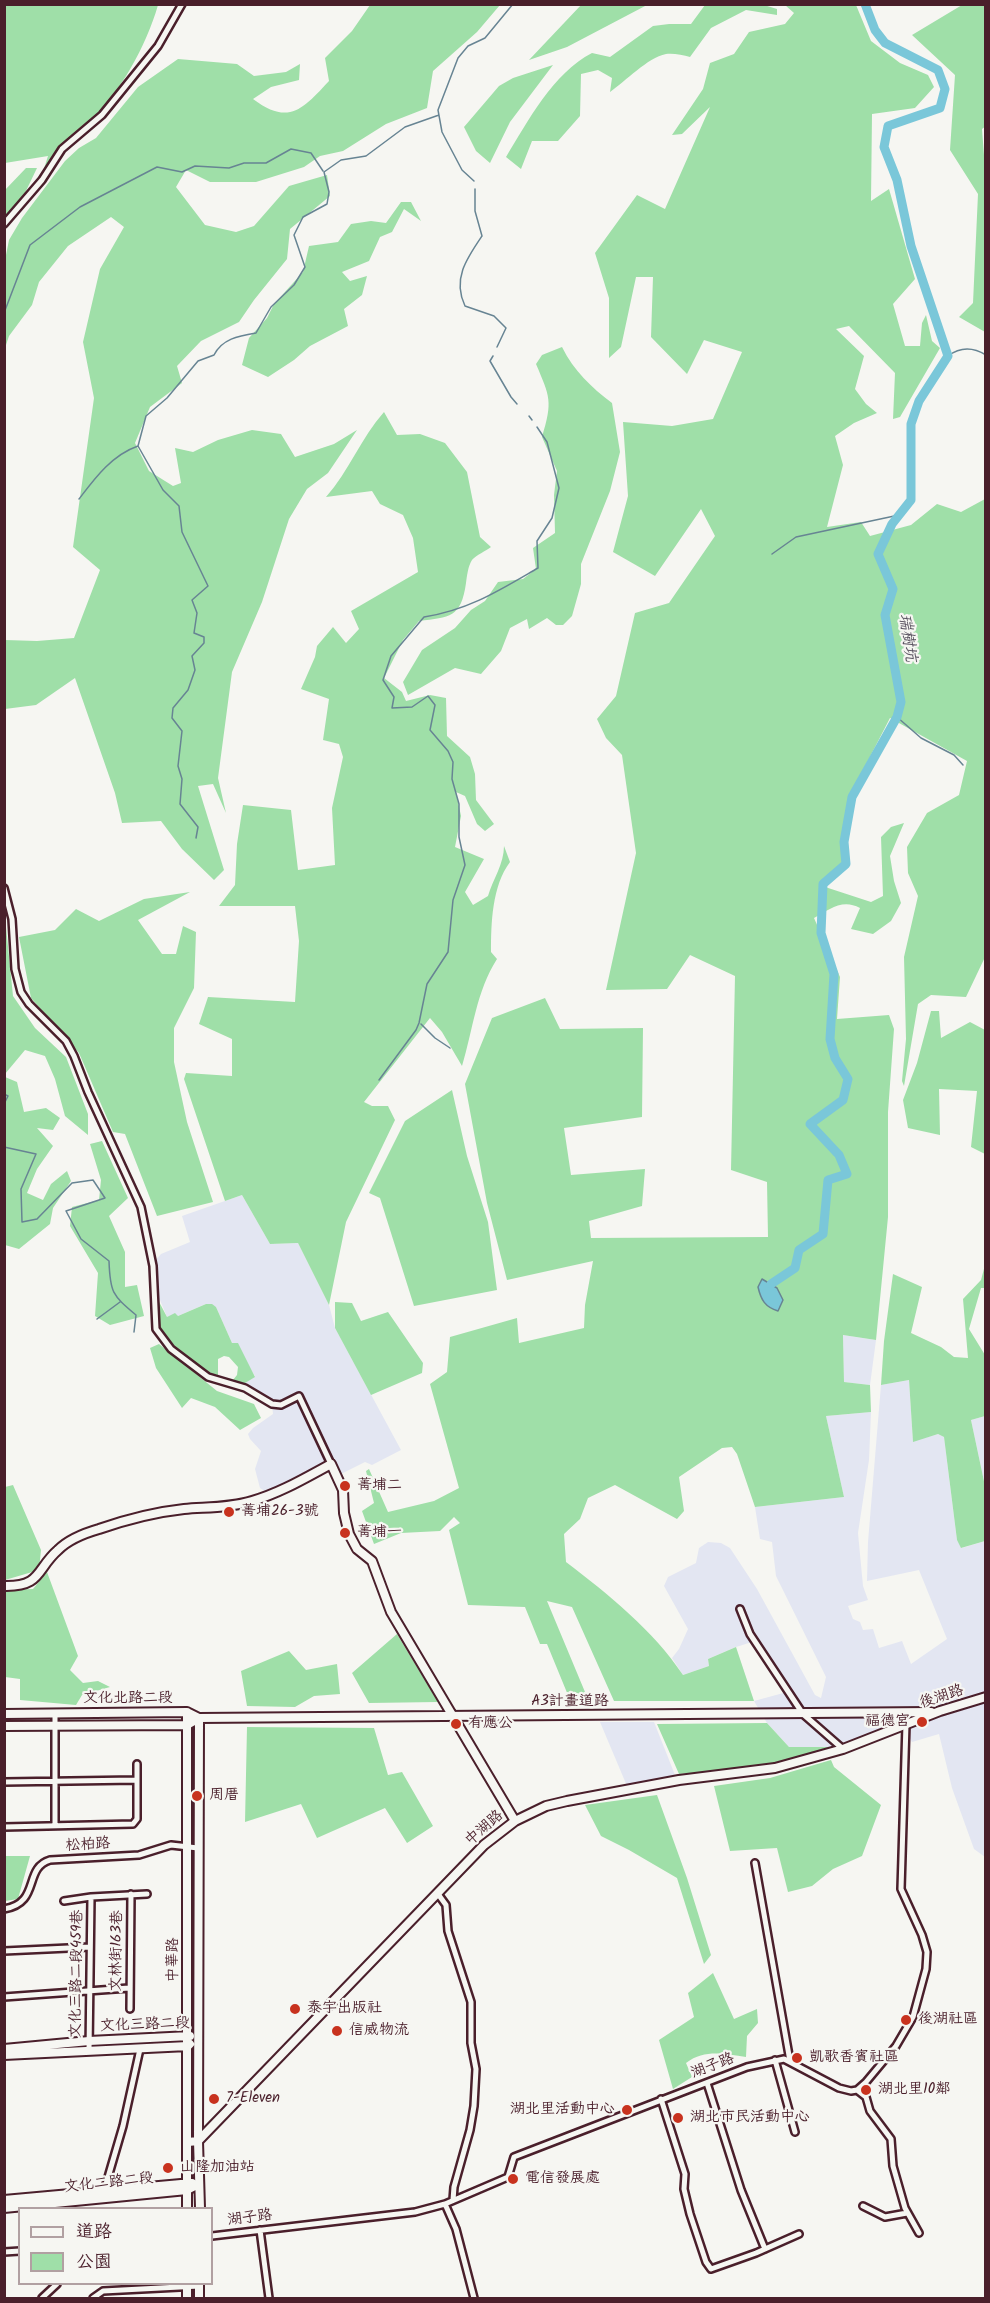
<!DOCTYPE html>
<html>
<head>
<meta charset="utf-8">
<style>
  body { margin:0 }
  #map { position:relative; width:990px; height:2303px; overflow:hidden; background:#f6f6f2; font-family:Kalam,"LXGW WenKai TC",sans-serif }
  canvas { display:block }
  .frame { position:absolute; inset:0; border:6px solid #4a1f2b; pointer-events:none }
  .legend { position:absolute; left:18px; top:2207px; width:195px; height:78px; box-sizing:border-box; background:#f6f6f2; border:2px solid #b1a0a2; margin:0; padding:8px 10px; list-style:none; font-size:18px; color:#4a1f2b }
  .legend li { display:flex; align-items:center; gap:12px; height:30px }
  .legend b { width:30px; border:2px solid #b1a0a2 }
</style>
</head>
<body>
<div id="map">
<canvas width="990" height="2303"></canvas>
<div class="frame"></div>
<ul class="legend">
<li><b style="height:8px;background:#f6f6f2"></b>道路</li>
<li><b style="height:16px;background:#9fdfa8"></b>公園</li>
</ul>
</div>
<script>
const ctx = document.querySelector('canvas').getContext('2d');
ctx.lineJoin = 'round';
function paint(path, color) {
  ctx.fillStyle = color;
  ctx.fill(path, 'evenodd');
}
function stroke(path, color, width, dash) {
  ctx.strokeStyle = color;
  ctx.lineWidth = width;
  ctx.lineCap = dash ? 'butt' : 'round';
  ctx.setLineDash(dash || []);
  ctx.stroke(path);
}
function drawText(font, color, halo, rows, align = 'center') {
  ctx.font = font + ' Kalam,"LXGW WenKai TC",sans-serif';
  ctx.lineWidth = 4.5;
  ctx.setLineDash([]);
  ctx.textBaseline = 'middle';
  ctx.strokeStyle = halo;
  ctx.fillStyle = color;
  for (const [text, x, y, turn = 0] of rows) {
    ctx.save();
    ctx.translate(x, y);
    ctx.rotate((+turn || 0) * Math.PI / 180);
    ctx.textAlign = isNaN(turn) ? turn : align;
    if (halo) ctx.strokeText(text, 0, 0);
    ctx.fillText(text, 0, 0);
    ctx.restore();
  }
}
const built = new Path2D(`
  M242,1195L270,1244L298,1243L329,1305L335,1328L401,1450L372,1465L365,1462L333,1478L327,1464L268,1493L260,1488L255,1469L261,1451L250,1439L248,1434L253,1428L273,1414L272,1404L240,1386L255,1376L232,1343L216,1307L206,1304L178,1316L167,1317L160,1300L157,1298L154,1301L156,1282L154,1262L161,1254L190,1242L182,1216Z
  M843,1335L876,1340L870,1385L844,1382Z
  M909,1380L913,1441L938,1434L944,1437L957,1540L962,1548L985,1541V1857L974,1849L952,1788L939,1734L912,1742L901,1724L840,1752L830,1747H789L767,1723L754,1701L787,1692L752,1642L736,1647L708,1659L709,1666L683,1675L672,1658L679,1649L688,1629L664,1586L668,1577L696,1563L699,1548L708,1542L721,1543L730,1548L757,1589L815,1695L821,1698L826,1677L776,1576L772,1542L760,1539L755,1507L844,1497L826,1416L871,1412L869,1460L858,1533L863,1586L868,1600L848,1606L853,1619L860,1622L863,1630L873,1629L879,1648L902,1641L911,1664L947,1639L919,1570L867,1581L868,1542L881,1385Z
  M985,1416V1486L971,1420Z
  M600,1722H654L675,1775L627,1786Z`);
const green = new Path2D(`
  M582,4L647,5L567,47L529,60Z
  M5,5H158C146,47 120,92 89,124C79,134 67,141 56,150L53,165L42,175L48,156L5,163Z
  M370,5H500L477,32L433,71L427,108L386,124L343,151L320,156L304,167L256,182H210L186,170L176,187L205,225L236,232L254,226L289,186L327,175L330,196L290,229L287,259L254,300L239,322L201,341L177,366L182,383L150,407L135,443L149,471L173,486L181,483L175,448L193,452L218,440L252,430L281,434L295,457L334,444L357,430L328,473L307,489L289,519L262,602L232,672L218,778L226,813L213,784L198,786L224,870L214,880L182,849L161,821L122,823L115,793L75,678L36,705L5,709V640L37,641L74,638L100,570L73,547L94,398L83,342L100,269L124,227L111,217L68,246L39,282L32,305L9,336L5,348L4,265L9,240L22,218L65,161L79,148L96,138L138,87L178,59L237,64L254,76L286,72L300,64L299,80L271,87L253,99C289,126 303,109 329,81L325,58L352,31Z
  M705,5H764L777,9V15L746,10L711,28L690,57C683,55 673,53 666,54C647,58 626,81 610,92L612,78L598,70L581,74L580,116L558,141H532L521,169L506,157C528,121 553,73 592,53L610,57L653,26L669,24H691Z
  M785,5H856L871,41L900,63L928,75L934,87L915,108L872,114L871,201L889,189L915,279L893,304L905,346H920L922,323L926,315L932,341L940,348L900,417L893,419L895,373L849,326L836,329L864,356L855,389L866,404L877,413L854,423L835,436L843,465L827,527L861,522L870,536L911,525L937,504L961,512L985,499L986,955L966,997L931,995L918,1004L904,1086L902,1081L906,1039L904,957L918,896L908,873L907,847L927,813L959,795L967,761L890,718L858,780L848,825L845,862L819,885L871,902L883,896L881,837L891,827L904,823L890,856L894,881L901,903L891,921L873,934L851,929L860,908C842,898 829,910 814,918L840,977L837,1019L889,1015L894,1029L888,1112V1217L876,1340L843,1335L844,1382L870,1385L871,1412L826,1416L844,1497L755,1507L737,1454L732,1447L722,1448L679,1477L684,1511L677,1519L615,1485L588,1498L580,1519L564,1534L566,1562C608,1594 653,1630 683,1675L709,1666L708,1659L736,1647L754,1701H614L572,1607L547,1601L585,1692L570,1700L547,1644H540L525,1607L468,1605L449,1530L460,1523L454,1517L440,1531L401,1533L374,1544L362,1511L374,1503L366,1471L369,1469L388,1512L434,1501L459,1488L430,1384L447,1372L450,1337L517,1318L519,1343L584,1328L585,1305L593,1261L507,1280L487,1203L465,1084L492,1018L545,998L560,1029L643,1028L642,1117L564,1128L571,1175L645,1169L642,1206L589,1221L591,1238L768,1237L767,1182L731,1170L735,976L690,955L667,989L606,990L636,853L622,755L606,738L597,719L616,696L635,613L669,603L715,536L701,509L655,576L613,552L628,496L623,422L672,426L713,419L742,352L704,340L687,374L651,337L653,277H636L621,347L609,358V298L595,253L637,195L665,209L710,107L682,134L672,135L703,89L710,63L734,54L749,32L785,24L794,13Z
  M962,5H985L986,126L982,129L986,181L985,332L959,317L973,303L978,194L950,150L955,75L912,35Z
  M553,65L510,122L490,163L476,151L464,127L499,86L513,78Z
  M26,168H37L25,193L5,219V190Z
  M401,202H411L421,221L404,209L392,232L380,237L369,261L342,272L350,281L367,276L362,295L344,309L348,326L310,346L294,360L268,377L242,365L249,338L267,318L274,304L303,272L309,246L338,242L351,224L371,221L386,223Z
  M562,347C574,371 591,387 612,403L620,452L610,491L581,564V584L572,616L563,625H556L547,618L529,629L527,619L510,628L501,651L481,674L455,668L408,695L403,682L422,650L455,628L471,610L485,601L498,582L523,579L536,569L533,548L555,533L554,495L557,471L542,437C553,401 550,397 536,364L542,355Z
  M384,412L397,435L420,434L445,443L467,472L480,537L491,547C486,551 476,555 472,560C468,566 467,576 466,583C461,618 450,617 419,621L403,640L384,678L402,692L406,701L430,695L446,698L447,736L470,757L475,774L476,800L494,824L485,831L477,824L465,796L456,792L461,816L455,847L484,859L465,892L473,905L488,896C493,879 504,864 504,846L510,862C492,886 491,923 491,952L497,959C476,992 473,1030 462,1066L442,1032L430,1018L364,1102L372,1106H388L395,1120L346,1222L329,1305L298,1243L270,1244L242,1195L225,1201L184,1079L186,1073L232,1076V1039L199,1024L208,997L295,1002L299,941L295,906H219L235,885L237,844L243,805L291,810L298,870L335,865L332,808L343,757L339,744L323,740L329,699L301,689L315,657L317,646L333,627L346,643L359,629L351,611L418,572L413,538L403,515L380,504L372,491L326,497C349,471 361,438 384,412Z
  M190,892L138,920L162,954H176L183,926L196,932L194,988L174,1028V1062L187,1122L213,1202L157,1216L125,1134L113,1132L79,1053L31,998L19,937L55,930L76,909L99,921L144,899Z
  M6,927L13,996L35,1028L66,1057L88,1114V1135L65,1116L55,1079L45,1056L25,1050L5,1074Z
  M931,1011H939L941,1038L970,1022L985,1030V1154L971,1147L977,1091L939,1089L940,1135L908,1128L903,1100L917,1063Z
  M5,1077L17,1082L24,1112L46,1108L60,1118L53,1130L37,1128L53,1146L37,1169L27,1193L43,1200L51,1184L67,1171L71,1181L53,1208L50,1224L19,1249L5,1245V1272Z
  M452,1090L467,1156L488,1222L497,1290L414,1306L380,1198L369,1193L405,1121Z
  M102,1141L128,1198L109,1216L125,1252V1287L137,1285L144,1316L110,1325L95,1316L98,1273L70,1226L72,1207L99,1200L101,1180L90,1144Z
  M985,1265V1288H981L969,1329L985,1355V1416L971,1420L985,1486V1541L961,1548L957,1540L944,1437L938,1434L913,1442L909,1380L881,1385L884,1341L893,1274L922,1287L911,1333L941,1347L954,1357L968,1358L963,1299L981,1280Z
  M157,1298L167,1317L175,1313L178,1316L206,1304H212L216,1307L232,1343H238L255,1377L240,1386L233,1380L237,1375L238,1367L229,1357L224,1356L218,1359V1375L206,1374L159,1336L154,1301Z
  M335,1302L352,1303L361,1321L388,1312L423,1363L422,1373L371,1395L335,1328Z
  M159,1344L217,1391L254,1404L261,1418L240,1430L215,1407L191,1398L182,1408L156,1368L150,1348Z
  M13,1485L41,1550L39,1570L5,1580V1487Z
  M47,1572L78,1656L70,1670L83,1683L98,1681L110,1687L82,1695L76,1705L20,1700V1679L5,1677L6,1693L5,1696V1590L33,1589Z
  M397,1634L438,1702L369,1703L352,1673Z
  M289,1651L306,1670L337,1664L340,1694L314,1696L295,1707L247,1706L241,1671Z
  M767,1723L789,1747H830L761,1767L679,1774L657,1724Z
  M247,1727L374,1728L388,1775L402,1772L433,1826L407,1843L385,1808L317,1838L301,1804L245,1822Z
  M831,1760L834,1767L881,1805L862,1856L833,1869L812,1886L788,1892L777,1848L730,1851L714,1786L770,1778Z
  M657,1795L687,1878L711,1955L704,1964L677,1878L629,1850L601,1836L585,1805Z
  M5,1856H30L18,1899L5,1901Z
  M713,1973L734,2019L757,2009L758,2023L747,2036L746,2057C724,2054 705,2049 686,2063L692,2077L673,2089L659,2040L694,2017L688,1993Z`);
const water = new Path2D(`
  M762,1279L777,1288L783,1300L778,1311C765,1307 761,1300 758,1287Z`);
const stream = new Path2D(`
  M474,181L462,170L442,132L438,110L458,58L468,46L485,38L513,4
  M475,189V211L482,236C467,258 452,279 465,306L494,316L506,328L497,347
  M4,313L30,245L80,207L157,167L182,172L195,166L229,168L244,163H266L291,149L311,153L323,171
  M493,356L490,361L511,397L517,404
  M948,356C960,347 973,347 986,355
  M529,416L532,420
  M79,499C95,478 112,455 138,446
  M772,554L796,537L899,515
  M897,717L921,738L954,755L963,765
  M196,838L198,827L180,804L182,779L178,766L182,731L172,718L173,708L188,690L195,670L192,656L204,643V637L194,633L197,613L192,600L208,586L182,532L179,506L163,490L138,446L146,416L167,398L198,361L214,355C222,339 238,336 256,333L271,307L294,285L305,267L294,235L303,217L327,204L329,192L324,172L341,160L366,156L405,127L439,115
  M421,1024L435,1038L450,1048
  M379,1080L416,1030L419,1023L427,984L448,952L453,900L465,865L459,837V804L452,779L453,762L448,751L430,730L435,705L428,696L412,707L392,708L394,697L383,680L391,656L424,617C469,610 500,590 538,568L537,541L552,518L559,488L547,442L537,427
  M4,1094L8,1096L4,1104
  M4,1147L36,1154L21,1189L22,1222L37,1219L72,1183L93,1180L105,1198L66,1211L81,1239L109,1261C110,1292 112,1295 136,1315L134,1332
  M97,1319L120,1302`);
const river = new Path2D(`
  M771,1284L795,1268L799,1250L823,1234L828,1180L847,1174L839,1155L810,1124L843,1100L848,1079L835,1058L830,1039L834,974L821,933L823,884L846,864L844,842L852,797L897,717L901,702L885,615L893,589L878,554L892,524L911,500V424L919,401L948,356L911,246L897,180L884,147L888,126L940,108L945,89L938,70L885,43L875,30L865,4`);
const street = new Path2D(`
  M4,224L42,180L62,149L102,115L158,46L182,4
  M4,888L12,919L15,969L21,992L29,1004L66,1041L74,1056L88,1092L141,1207L153,1266L156,1329L171,1349L208,1377L245,1388L272,1404L281,1405L299,1396L331,1464
  M740,1609L750,1634L803,1714L843,1749
  M4,1782L136,1780
  M55,1826V1713
  M4,1827L133,1824L137,1819V1764
  M755,1863L790,2061
  M438,1894L446,1905L448,1931L471,2002V2043L476,2069L474,2106L470,2130L454,2187L453,2200
  M64,1901L91,1897L147,1894
  M4,1909C41,1903 23,1868 50,1860L139,1855L171,1845L198,1848
  M4,1951L90,1947
  M4,1997L129,1988
  M130,2009L131,1894
  M89,2051L91,1897
  M775,2060L795,2132
  M707,2083L741,2190L765,2249
  M857,2090L866,2097L870,2111L891,2139L893,2166L905,2208L919,2233
  M661,2099L685,2174L684,2189L690,2214L706,2262L711,2269L756,2253L799,2234
  M104,2191L123,2126L140,2049
  M445,2204L456,2229L474,2298
  M863,2206L885,2217L907,2213
  M260,2230L269,2298
  M212,2236L415,2212L445,2204L508,2177L514,2157L747,2067L784,2059L839,2088L851,2091L857,2090L866,2082L896,2046L913,2017L926,1969L927,1952L922,1935L901,1889L906,1724
  M4,2252L20,2251
  M42,2298L57,2284
  M93,2298L103,2291L199,2286`);
const secondary = new Path2D(`
  M4,1586C42,1587 36,1569 58,1550C68,1540 85,1533 99,1529C125,1520 156,1512 184,1509C207,1507 229,1508 252,1501C280,1493 305,1478 331,1464L343,1490L344,1513L349,1534L357,1549L372,1561L391,1612L515,1821
  M187,1712V2208
  M4,1714L187,1712L199,1718
  M199,1718L198,2141L200,2208
  M4,1726L187,1725L199,1718L931,1712
  M4,2049L89,2041L190,2036
  M4,2055L188,2046L190,2044
  M188,2142L198,2141L484,1845L515,1821L546,1806L567,1801L679,1780L775,1768L843,1749L940,1711L986,1697
  M4,2200L192,2183
  M4,2208L187,2190L199,2184
  M187,2298V2284
  M199,2298V2284`);
const markers = [
  [345,1486,6,"#c8321e"],
  [229,1512,6,"#c8321e"],
  [345,1533,6,"#c8321e"],
  [922,1722,6,"#c8321e"],
  [456,1724,6,"#c8321e"],
  [197,1796,6,"#c8321e"],
  [295,2009,6,"#c8321e"],
  [906,2020,6,"#c8321e"],
  [337,2031,6,"#c8321e"],
  [797,2058,6,"#c8321e"],
  [866,2090,6,"#c8321e"],
  [214,2099,6,"#c8321e"],
  [627,2110,6,"#c8321e"],
  [678,2118,6,"#c8321e"],
  [168,2168,6,"#c8321e"],
  [513,2179,6,"#c8321e"]
];
const poiNames = [
  ["菁埔二",357,1486],
  ["菁埔26-3號",241,1512],
  ["菁埔一",357,1533],
  ["福德宮",910,1722,"right"],
  ["有應公",468,1724],
  ["周厝",209,1796],
  ["泰宇出版社",307,2009],
  ["後湖社區",918,2020],
  ["信威物流",349,2031],
  ["凱歌香賓社區",809,2058],
  ["湖北里10鄰",878,2090],
  ["7-Eleven",226,2099],
  ["湖北里活動中心",615,2110,"right"],
  ["湖北市民活動中心",690,2118],
  ["山隆加油站",180,2168],
  ["電信發展處",525,2179]
];
const streetNames = [
  ["後湖路",942,1698,-18],
  ["文化北路二段",128,1699],
  ["A3計畫道路",570,1702],
  ["中湖路",485,1829,-41],
  ["松柏路",88,1846,-3],
  ["文林街163巷",118,1951,-89],
  ["中華路",174,1960,-90],
  ["文化三路二段459巷",78,1974,-89],
  ["文化三路二段",145,2026,-2],
  ["湖子路",713,2067,-21],
  ["文化二路二段",109,2184,-6],
  ["湖子路",250,2219,-7]
];
const waterNames = [
  ["瑞樹坑",906,638,82]
];
paint(built, '#e3e6f2');
paint(green, '#9fdfa8');
paint(water, '#7ac7d9');
stroke(water, '#678493', 1.5);
stroke(stream, '#678493', 1.5);
stroke(river, '#7ac7d9', 9);
stroke(street, '#4a1f2b', 10);
stroke(secondary, '#4a1f2b', 12);
stroke(street, '#f6f6f2', 5);
stroke(secondary, '#f6f6f2', 8);
for (const [x, y, r, color] of markers) {
  const dot = new Path2D();
  dot.arc(x, y, r, 0, 2 * Math.PI);
  ctx.fillStyle = color;
  ctx.fill(dot);
  stroke(dot, '#f6f6f2', 2);
}
drawText('15px', '#4a1f2b', '#f6f6f2', poiNames, 'left');
drawText('15px', '#4a1f2b', '#f6f6f2', streetNames);
drawText('italic 16px', '#58515f', '#f6f6f2', waterNames);
</script>
</body>
</html>
